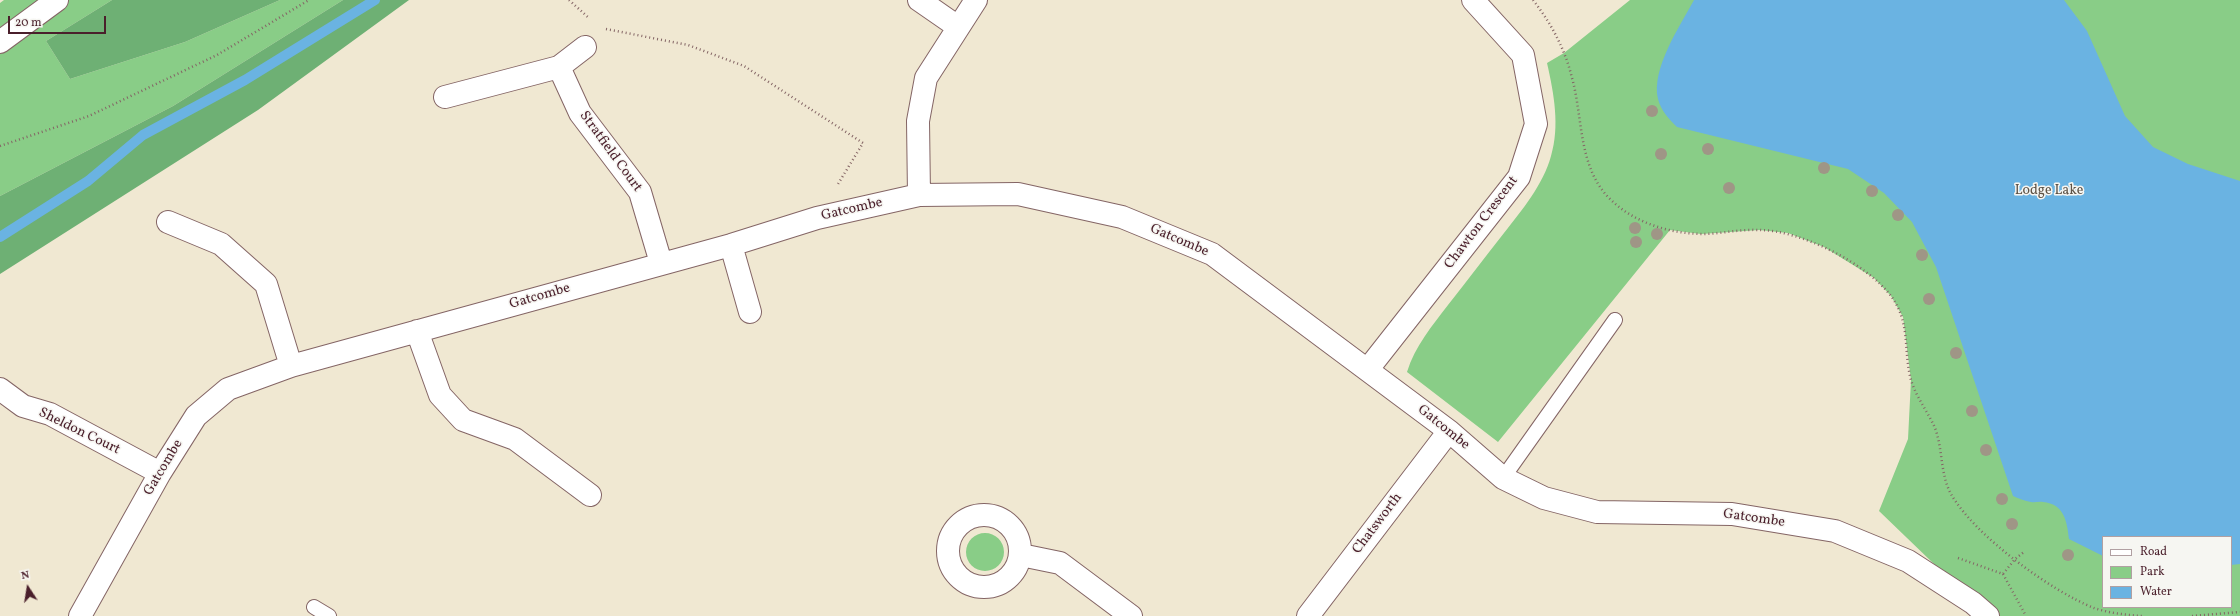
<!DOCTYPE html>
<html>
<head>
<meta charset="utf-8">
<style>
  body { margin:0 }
  #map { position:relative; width:2240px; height:616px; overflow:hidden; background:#f0e8d2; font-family:Vollkorn,serif }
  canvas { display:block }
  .legend { position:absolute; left:2102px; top:536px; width:130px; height:72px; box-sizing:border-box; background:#f6f6f2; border:1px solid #b1a0a2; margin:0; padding:5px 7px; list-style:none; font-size:12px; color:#4a1f2b }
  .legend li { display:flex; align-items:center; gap:8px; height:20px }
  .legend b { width:20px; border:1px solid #b1a0a2 }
  .north { position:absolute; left:8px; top:568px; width:40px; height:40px; -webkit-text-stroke:3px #f6f6f2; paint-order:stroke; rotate:348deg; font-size:11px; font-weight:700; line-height:16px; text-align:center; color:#4a1f2b }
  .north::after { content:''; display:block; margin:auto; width:14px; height:18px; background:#4a1f2b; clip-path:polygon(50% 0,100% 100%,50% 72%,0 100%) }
  .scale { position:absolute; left:8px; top:16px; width:98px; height:18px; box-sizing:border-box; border:2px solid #4a1f2b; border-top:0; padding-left:5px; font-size:12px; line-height:14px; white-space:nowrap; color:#4a1f2b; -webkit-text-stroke:3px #f6f6f2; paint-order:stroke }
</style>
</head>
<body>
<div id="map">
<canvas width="2240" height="616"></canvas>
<ul class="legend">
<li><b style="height:5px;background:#fff"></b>Road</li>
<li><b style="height:11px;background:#89cd87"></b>Park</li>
<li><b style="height:11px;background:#6ab3e2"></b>Water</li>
</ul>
<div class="north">N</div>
<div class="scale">20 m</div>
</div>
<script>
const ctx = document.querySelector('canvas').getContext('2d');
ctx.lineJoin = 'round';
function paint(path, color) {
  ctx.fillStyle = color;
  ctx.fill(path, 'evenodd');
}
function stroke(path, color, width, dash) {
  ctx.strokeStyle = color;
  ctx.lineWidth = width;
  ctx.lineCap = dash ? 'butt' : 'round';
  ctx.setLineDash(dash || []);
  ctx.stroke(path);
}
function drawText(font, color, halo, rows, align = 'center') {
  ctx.font = font + ' Vollkorn,serif';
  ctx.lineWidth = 3;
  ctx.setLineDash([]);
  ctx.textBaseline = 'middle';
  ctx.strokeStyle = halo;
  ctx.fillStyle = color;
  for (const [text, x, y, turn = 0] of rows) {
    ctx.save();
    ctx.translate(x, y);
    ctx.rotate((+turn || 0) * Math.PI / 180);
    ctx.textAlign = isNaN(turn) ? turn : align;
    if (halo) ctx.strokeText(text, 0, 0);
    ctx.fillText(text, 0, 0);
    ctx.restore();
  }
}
const green = new Path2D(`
  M4,0H112L46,41L70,79L185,42L280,0H343L173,106L0,196V3Z
  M1630,0H2240V616H1988L1879,511L1908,439L1911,380L1903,317L1891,296L1874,278L1824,247L1788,233L1759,230L1701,234L1670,230L1498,442L1407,372C1415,346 1432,326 1448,305C1467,281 1485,257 1504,233C1522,210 1543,185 1551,156C1560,126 1554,94 1547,63L1564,53ZM2103,537H2231V607H2103Z
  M966 552a19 19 0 1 1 38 0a19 19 0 1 1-38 0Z`);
const forest = new Path2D(`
  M112,0H280L185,42L70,79L46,41Z
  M343,0H409L258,110L0,274V196L173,106Z`);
const water = new Path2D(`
  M1694,0H2064L2087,31L2125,116L2153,147L2188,164L2240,181V564L2231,565V537H2103V556L2069,539C2067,521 2064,504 2043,502C2039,501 2035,503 2031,502C2025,501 2018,498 2013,496L1936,267L1912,222L1884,193L1848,169L1677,127C1669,119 1661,111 1658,99C1651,69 1680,26 1694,0Z`);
const stream = new Path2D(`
  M0,237L88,181L143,135L245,80L375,0`);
const path = new Path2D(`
  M569,0L589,18
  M1533,0C1551,23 1565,49 1572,78C1583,117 1578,165 1608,197C1632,222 1667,233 1701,234C1720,234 1740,229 1759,230C1800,230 1866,263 1891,296C1911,323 1903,350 1911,380C1916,397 1928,412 1935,428C1943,449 1940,474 1951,494C1974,535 2051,591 2094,608C2109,613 2126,615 2142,616
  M606,29L688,45L744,66L863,143L838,184
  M0,146L89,116L217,55L309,0
  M1958,558L2003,574L2015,559L2024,552
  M2003,574L2026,616
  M2192,616L2240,612`);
const lane = new Path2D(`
  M1503,478L1615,320
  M314,607L329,616`);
const street = new Path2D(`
  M919,0L958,27
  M585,47L559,67L580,113L640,192L661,263
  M445,97L559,67
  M919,195L918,121L926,78L976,0
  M168,222L221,244L266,284L291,366
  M731,245L750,312
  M417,331L440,395L463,420L515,439L590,495
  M1368,369L1519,177L1536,124L1523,55L1473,0
  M0,389L23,406L50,414L160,473
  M948 551a36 36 0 1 1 72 0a36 36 0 1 1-72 0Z
  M1021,555L1060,563L1131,616
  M80,616L160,473L196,416L228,389L291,366L731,245L817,218L919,195L1018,194L1122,217L1212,254L1449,431L1503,478L1544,498L1597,512L1732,514L1835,531L1908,561L1973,603L1988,616
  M1308,616L1449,431`);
const secondary = new Path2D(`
  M0,42L57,0`);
const trees = [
  [1652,111],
  [1708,149],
  [1661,154],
  [1824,168],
  [1729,188],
  [1872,191],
  [1898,215],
  [1635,228],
  [1657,234],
  [1636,242],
  [1922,255],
  [1929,299],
  [1956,353],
  [1972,411],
  [1986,450],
  [2002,499],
  [2012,524],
  [2068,555]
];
const streetNames = [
  ["Stratfield Court",610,152,54],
  ["Gatcombe",852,210,-13],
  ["Chawton Crescent",1482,223,-53],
  ["Gatcombe",1179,241,23],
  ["Gatcombe",540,297,-16],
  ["Gatcombe",1443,428,39],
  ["Sheldon Court",79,432,26],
  ["Gatcombe",164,468,-59],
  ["Gatcombe",1754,519,8],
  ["Chatsworth",1378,524,-53]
];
const parkNames = [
  ["Lodge Lake",2049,191]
];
paint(green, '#89cd87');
paint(forest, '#6eb074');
paint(water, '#6ab3e2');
stroke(stream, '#6ab3e2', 10);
stroke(lane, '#846565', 16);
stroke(street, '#846565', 24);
stroke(secondary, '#846565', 24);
stroke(path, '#846565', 2.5, [1, 3]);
stroke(lane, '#fff', 14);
stroke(street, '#fff', 22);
stroke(secondary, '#fff', 22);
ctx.fillStyle = '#9f9686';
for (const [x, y] of trees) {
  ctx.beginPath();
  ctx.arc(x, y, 6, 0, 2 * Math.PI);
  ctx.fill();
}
drawText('14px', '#4a1f2b', '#f6f6f2', streetNames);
drawText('14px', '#5d5347', '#f6f6f2', parkNames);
</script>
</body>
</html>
